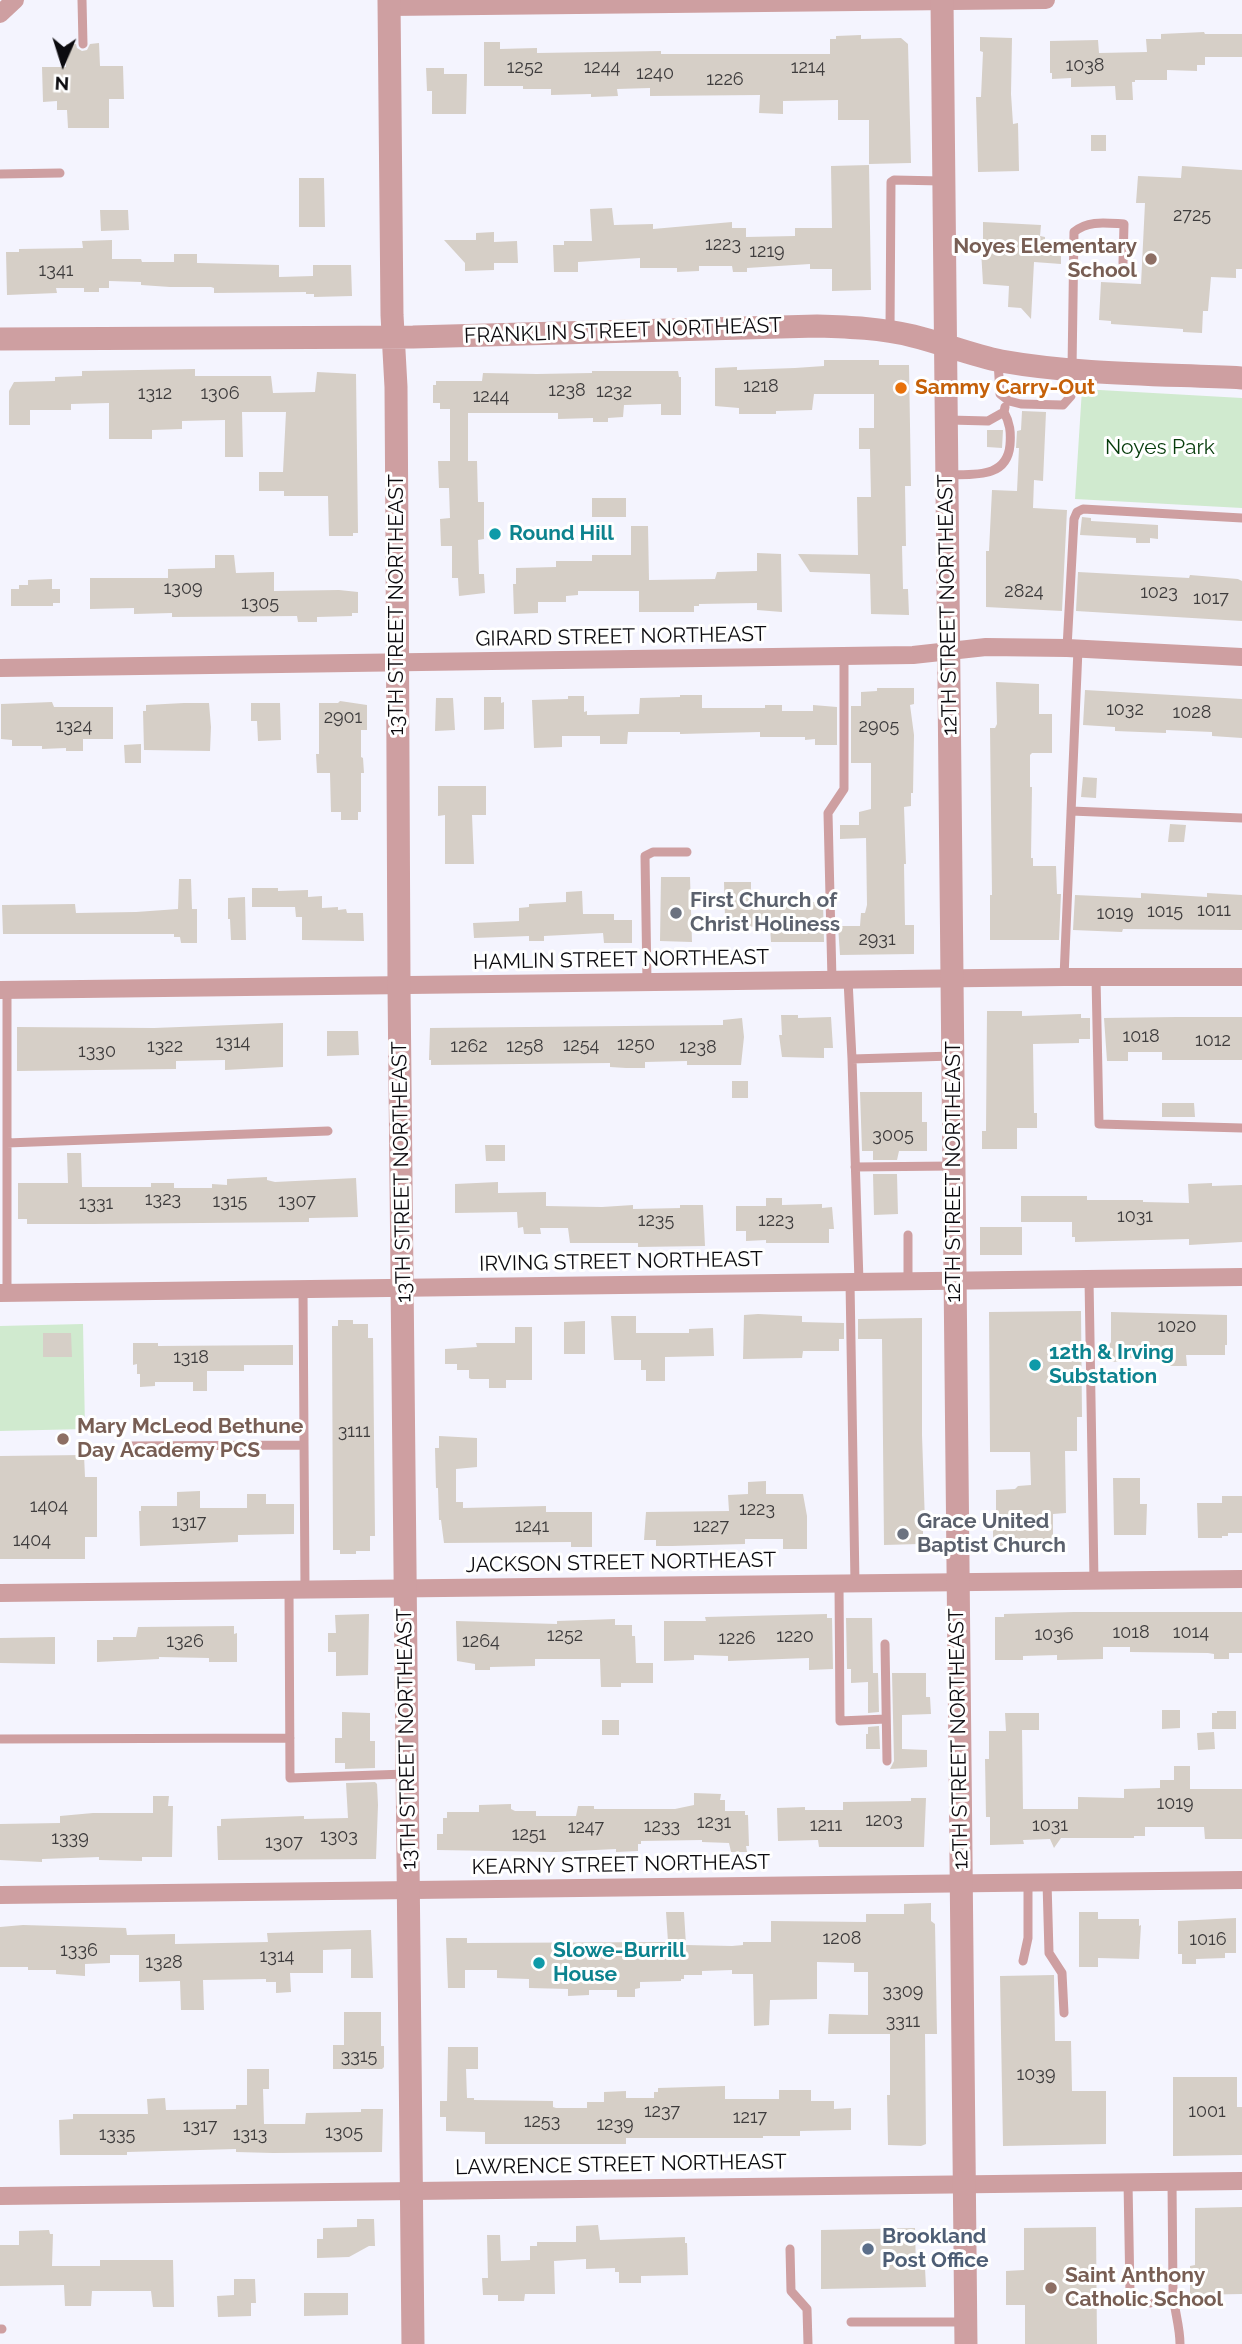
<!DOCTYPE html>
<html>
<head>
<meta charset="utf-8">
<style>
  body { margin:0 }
  #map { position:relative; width:1242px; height:2344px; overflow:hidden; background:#f4f4fe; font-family:Raleway,sans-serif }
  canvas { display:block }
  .north { position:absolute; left:28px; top:28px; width:70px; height:70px; -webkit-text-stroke:5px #fff; paint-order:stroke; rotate:183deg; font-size:19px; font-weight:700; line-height:28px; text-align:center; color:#0c0b0f }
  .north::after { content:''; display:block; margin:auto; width:24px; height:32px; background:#0c0b0f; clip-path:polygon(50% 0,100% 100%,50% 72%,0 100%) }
</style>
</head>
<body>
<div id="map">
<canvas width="1242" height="2344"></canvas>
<div class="north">N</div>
</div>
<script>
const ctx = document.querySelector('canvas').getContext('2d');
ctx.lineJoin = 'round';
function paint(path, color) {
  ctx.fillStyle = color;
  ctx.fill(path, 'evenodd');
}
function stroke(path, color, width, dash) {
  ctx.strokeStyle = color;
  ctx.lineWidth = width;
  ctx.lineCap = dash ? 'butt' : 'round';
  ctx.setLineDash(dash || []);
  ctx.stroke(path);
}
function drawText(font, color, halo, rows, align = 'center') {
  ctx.font = font + ' Raleway,sans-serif';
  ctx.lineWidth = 6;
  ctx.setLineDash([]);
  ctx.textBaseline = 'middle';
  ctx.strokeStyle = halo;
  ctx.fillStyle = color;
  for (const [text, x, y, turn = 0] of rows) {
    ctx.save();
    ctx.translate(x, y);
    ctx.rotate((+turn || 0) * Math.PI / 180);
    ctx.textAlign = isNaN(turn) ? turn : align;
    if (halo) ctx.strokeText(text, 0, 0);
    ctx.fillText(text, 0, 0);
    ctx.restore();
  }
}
const green = new Path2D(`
  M1082,389L1242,398V508L1075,499Z
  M83,1324L85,1429L0,1431V1326Z`);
const building = new Path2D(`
  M1204,32L1205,34H1242V57H1205V65H1197V71L1167,70V80H1135V82H1132L1133,100H1116L1115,86L1071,87V78L1052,79V73H1050V41L1098,40L1099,53L1147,52L1146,39H1161V34Z
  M861,35V39L901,38L908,44L911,163L869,164V120H838V100L783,101V114L759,113L760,95L650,96V88L617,89L618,96L591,97V94L551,95V89H523V86H484V42H500V49L537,48V53L661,51V54H830V39H836V36Z
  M980,37L1012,38L1011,94L1013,124L1018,123L1019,171L978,172L976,97H981L983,52L980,51Z
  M99,43L100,66H123L124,99H109V128H68L67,110H57V101L43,102L42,67H66V44H76L77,48L82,51L87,50L90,44Z
  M426,68H444V74H467L466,114H432V91H427Z
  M1091,135H1106V151H1091Z
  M869,165L871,290L832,291V269H810V264L747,268V272H733L732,266H699V271L677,272V268H640V258L578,262V272H554L553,245H564V241H592L590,209L612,208L614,225L653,224V229L732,222V228H746V237L795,236V228H832L831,166Z
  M1182,166L1242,170V269H1236V278L1211,277L1208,311H1203L1202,333L1183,332V329L1111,324V321L1099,320L1101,282L1141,284L1145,203H1136L1138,176L1181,178Z
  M299,178H324L325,227H299Z
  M100,210H128L129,230L101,231Z
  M983,222L1041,225L1040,236L1045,237V246L1061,247V264L1034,262L1031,319L1021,308L1008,307L1009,286L983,284L981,250H983Z
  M494,232V242L517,241L518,263H494V270L465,271V263L444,240H476V233Z
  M112,240V259H141L142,262H174V254H197V263L279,265V277L313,276V265H351L352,296L314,297V294H306V292L214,293V288L211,287H170L141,285V282L109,281V288H99V292H84V288H56L57,293L7,295L6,252H19V249L83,248L82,241Z
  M824,360H879V365H909L911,486H905L906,546H902L903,589H908L909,615L871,614L870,574L810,572L798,554L858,555L857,497H871L870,449H859V428H874V394H814L812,410L776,411V414H739V408L715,406V368L737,367V370L795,368L824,366Z
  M195,369V376H271L273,393L315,392L317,372L356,374L358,533H353V536H329L328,496H284V491H259V472H283L286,412H242L243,457H225V420L182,421V429L152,430V439H109V403L71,404V410H30V425H9V391L14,382L55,381V377L82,376V371Z
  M592,371H678L679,377H681V415H661V404L624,405L623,417L608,418V422H593V418L558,419V413H468V461H477L478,502H484V539L478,540L479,574H484L485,593L459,596L458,578H452V546H441L440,519L450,518L449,488H439L438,461H450V409H440V403H433V385H436V381H482L483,373L537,374L592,373Z
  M1022,411L1046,412L1043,481L1034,480L1033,508L1067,510L1062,611L986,607V551H989L992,490L1017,491L1019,448H1016L1017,431L1021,430Z
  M987,430H1003L1002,448L987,447Z
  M592,498H626V517H592Z
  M1082,517L1091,518V521L1158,525V539L1150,538V543H1136V538L1080,535Z
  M631,526H648L649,580L715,579L717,572L757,571V553L781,554L782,612L757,610V603L699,604V606H694V612H639V591H578V595L566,596V602H538V613L514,614L513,584H516V568L556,567V561H592V555H631Z
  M215,555H234L236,573L274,572V591L339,590L358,592V613H352V616L317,617V622H298L297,616L172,617V613L134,614V608L90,609V578H168V569L215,568Z
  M1078,572L1189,578L1190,575L1238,579L1242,581V621L1076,611Z
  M52,579V589H60V603H53V606H11V589H19V585H28V580Z
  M996,682L1039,684V714H1052V753H1032L1030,755V787H1032L1031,858H1033V866H1056L1057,894H1061L1059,940H990V895H992L990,728H995L997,724Z
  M877,688H914V704L910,705L914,735L913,793H911V806L904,807L906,864H904L905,925H914V954L840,955L838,926H860L861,913H865L867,905L866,838L840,839V825H859V812L871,809V763H851V706H861V692L877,691Z
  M1085,690L1242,699V738L1212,736V732L1166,730V733L1115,731V727L1083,725Z
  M680,695H702V708H765V705H782V711H813V705L837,707V745H815V739L805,740V737H760V732L680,734V732H628L627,744H600V736H562V747L534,748L532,700L568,699V696H584V712L587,711V715L639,714L640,698L680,697Z
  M484,697H501V703L504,702V729L484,730Z
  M436,698H453L455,730L435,731Z
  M340,701L367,705V730H361V757L363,758L364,773H361V812H358V820H341V812H331L330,773H317L316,754H319V703H338Z
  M52,702L54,707H113V739H83V751H66V748L42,749V746H12V740L1,739V704Z
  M184,703H209L211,727L210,751L144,750L143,711H146V705Z
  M251,703H280L281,740L258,741L257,721H251Z
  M141,744V763H125L124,745Z
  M1083,777L1097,778L1096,798L1081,797Z
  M438,786H486V815H472L474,864H445V815L438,816Z
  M1170,824L1186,825L1184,842H1168Z
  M661,877H690L692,942L660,941Z
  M179,879H191L192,909H197V943H181L180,937H174V934H3L2,905L75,904L76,913L136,912L178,909Z
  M724,882H751V894H782V900H790V902H823L824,942H771L770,926L741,927L737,918H725Z
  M252,888H278V891L308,890V897L322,896V908L338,907V910L346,909L347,913H363L364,941L302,940V917H296L295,907H252Z
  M582,891L583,914H614V920H632V943H604L603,933L544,936V941H529V936L474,938L473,923L519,921V908L529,907V904L566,902V892Z
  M1141,893L1207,897V893L1242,895V930L1123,929L1122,932L1073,930L1075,895L1141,898Z
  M245,897L246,940H231L230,919H228V898Z
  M987,1011H1022V1016L1081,1014V1018H1090V1039H1079V1043L1033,1044L1034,1113H1037V1128H1017V1149H982V1131H986Z
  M781,1015H798V1018L831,1017L833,1048H824V1058L782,1057L779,1035H782Z
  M1177,1017H1242V1060H1162V1052H1128V1061H1107L1104,1018Z
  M742,1018L744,1037L741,1065H687V1061L645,1062V1068H626L610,1067V1063L431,1065V1060H429L430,1028L723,1025V1020Z
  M283,1023V1067L225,1070V1060L176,1061V1069L17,1071V1027L154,1028Z
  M327,1031H358L359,1055L327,1056Z
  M732,1081H748V1098H732Z
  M860,1092H922V1122H927V1151H899L897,1160H873V1151H862Z
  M1162,1103H1194L1195,1117H1162Z
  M485,1145H505V1161H486Z
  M67,1153H81L82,1187H151V1183H174V1188H212V1184L227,1185V1179L267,1177V1180L275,1182L356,1178L358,1217L309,1218V1222L93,1224H27V1219H18V1183H68Z
  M873,1174H897L898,1214L874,1215Z
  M498,1182V1193L546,1192V1206L602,1207L633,1205V1209L680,1208V1205H703L705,1246L638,1247V1243H570L568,1228H540L541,1234H524L523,1227L518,1228L517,1212L455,1213V1184Z
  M1212,1183V1186L1242,1185V1242L1189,1245V1239L1075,1242V1237H1072V1222H1021V1196H1087V1200H1143V1202L1189,1203L1188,1184Z
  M766,1198H782V1205L822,1204V1208L832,1207L834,1229H829V1243H766V1240L746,1241V1231H736V1206H766Z
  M980,1227H1022V1255H980Z
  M1081,1311L1082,1417H1077V1451H1065L1066,1513L1053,1514V1545L993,1546V1515L996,1514V1490L1015,1489L1018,1486L1031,1485L1030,1452H990L989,1312Z
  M1111,1312L1227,1315V1345H1225V1355H1186L1187,1366H1170V1358H1128V1361L1111,1362L1107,1349L1111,1342Z
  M758,1314L802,1316V1322L844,1323V1339H839V1351H803L802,1358L743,1359L744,1315Z
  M611,1316H636V1333H689V1329L713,1328L714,1356L665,1357V1381H646V1370H641V1360H614Z
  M922,1318V1435L925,1523L923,1524V1540H919V1544L884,1545L882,1339H858V1319Z
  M338,1320H353V1324H368V1338H373L375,1536H370V1551H356V1554H340V1550H333L332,1326H338Z
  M585,1321V1354H564V1322Z
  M515,1327H532V1380H506V1388H489V1379H471L469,1378V1370H457V1364H445V1349L477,1347L476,1343H515Z
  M43,1333H71L72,1357H43Z
  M133,1343H158V1346L293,1345V1365H244V1371H207V1391H193V1382H155V1386L140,1387V1374H137V1364L133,1365Z
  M439,1436L477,1438V1467L456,1469V1502H463V1508L546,1506V1512H592V1547H571V1542L444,1543L441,1520H439L438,1488H436L435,1448H439Z
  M84,1455L85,1477H97V1537H85V1559H0V1456Z
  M1113,1478H1140V1504H1147L1146,1535H1114Z
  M766,1481V1494H803L807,1516V1549H783V1539H745V1544L672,1546H656V1540H644L646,1512L729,1511L728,1495L748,1494V1482Z
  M200,1491V1508H247V1494H266V1504H294V1534L238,1535V1542L140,1546L139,1511H141V1506H177V1492Z
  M1222,1496H1242V1533H1228V1536H1222V1538H1198L1197,1503H1222Z
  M1074,1612H1242V1653H1229V1659H1214V1654L1208,1653L1130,1652V1647H1103V1659L1057,1660V1655L1023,1656V1660H995V1617H1004V1614Z
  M369,1614L368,1675L336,1676V1652H328V1633H336L335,1615Z
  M827,1614V1618H832L833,1669L809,1670V1658L728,1661V1656L694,1655V1660L664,1661V1621H706L705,1617Z
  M846,1618H872L873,1673H878L879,1712L868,1713V1682L851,1683V1669H847Z
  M615,1619V1625H632V1636H635L636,1663H653V1683H621V1687H601L600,1659H535V1666L490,1667V1670H475V1664L457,1661L456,1621L557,1624V1621Z
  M234,1626V1634L237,1633V1662H209V1658L159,1657V1659L97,1662V1640H113V1637H136L138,1627Z
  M55,1637V1664L0,1663V1638Z
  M892,1673H926V1697H930L931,1714L902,1715V1749L927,1750V1767L890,1769L894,1761Z
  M1162,1710H1180V1728L1162,1729Z
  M1217,1711H1236V1729H1212V1713H1217Z
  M342,1712L370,1713V1741H375V1768L345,1769V1763H335V1738H342Z
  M1005,1713H1039V1730H1022L1023,1809H1078V1797L1124,1798V1789L1160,1788V1780H1174V1766H1190V1789H1242V1839H1205L1204,1827H1145V1836H1134V1838H1061L1054,1848L1050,1839L1023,1840L1024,1844L990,1845V1817H986L985,1759H989V1731H1006Z
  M602,1720H619V1735H602Z
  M879,1726L880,1749H866V1734H868V1727Z
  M1214,1732L1215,1749L1198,1750L1197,1733Z
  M375,1782L377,1784L378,1805L376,1859L218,1860L217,1826H221V1819L304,1816V1819L348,1818L346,1783Z
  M694,1793L721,1794L720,1800H725V1811H745V1815H748L749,1846H746L747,1852H731L729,1843L702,1842V1840L641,1841V1844H638V1851L616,1852V1849L556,1852L437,1850V1834H443V1818H447V1812H479V1805L511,1804V1809L515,1811H536V1816H576L578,1806H594V1809H675L694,1805Z
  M153,1796H169L168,1806H173L172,1857H142V1861L99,1860V1857L42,1859V1862L0,1860V1824L60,1823V1816L93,1813H153Z
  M911,1798H926L924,1847H819L818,1840L778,1841L777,1808L805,1807V1810H843V1802L911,1801Z
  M931,1903V1921L935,1924L937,2034H925L926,2144L921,2146L888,2145L887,2095H890V2034H828L829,2014L868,2015V1972H854V1963L817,1962V1999L770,2000L769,2025L754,2026L753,1974H732V1970L702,1971V1975H684V1979H681V1981L640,1982V1988L635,1989V1997H617V1990H589V1995L568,1996V1989L529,1988V1979L497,1978V1970H465V1988H448L446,1938H467V1943L668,1942L666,1912H684L686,1945L732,1946L743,1945V1942H771V1921L866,1922V1914H904V1904Z
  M1079,1912H1098V1919H1139V1926L1141,1925L1139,1959L1098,1958V1967H1079Z
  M1236,1918V1953H1225V1958L1196,1959V1964H1182V1954H1178V1921Z
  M23,1925L126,1928L127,1935L175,1934V1944L268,1942L267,1933L371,1930L373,1978H351V1949L323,1950V1973H290L291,1992L276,1993V1982H266V1979L203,1980L204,2010H181L180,1981L139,1982V1955H110V1963L85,1964V1976L56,1974V1970H28V1967H0V1927Z
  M1054,1975L1055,2041H1071L1072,2091H1106V2144L1003,2146L1000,1976Z
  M344,2012H381V2046H384V2067L382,2069H333V2045H344Z
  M448,2047H478V2069H466L467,2098H474V2100L553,2101V2107L556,2108H587V2102H604V2092L626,2091V2098H654V2092H658V2088L725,2086V2099H779V2090H811V2101H834V2109L851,2108V2130L800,2131V2136H763V2138H626V2144H485V2132L446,2131V2117H440V2101H447Z
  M247,2069H269V2089H263L264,2124H305L306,2113L361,2112V2109H383L382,2152L273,2153L236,2152V2149L127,2152V2155H60L59,2120L73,2119V2114H148L147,2099L165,2098L166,2110L236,2109V2105H247Z
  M1173,2077H1237V2107H1242V2155L1173,2156Z
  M1242,2207V2294L1190,2295V2266L1195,2265V2208Z
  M357,2219H374L375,2246H369L349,2257L317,2258V2239H323V2228L357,2227Z
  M598,2225L600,2240L685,2237V2243H687L688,2275L641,2276V2283H619V2272H615V2268L586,2269V2259L554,2261L555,2294H525L524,2301H498V2295H483L482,2278H488L487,2235H500L501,2261L530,2260V2246H537V2242H576V2226Z
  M1096,2227L1097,2344H1025V2305H1006V2271L1024,2270V2228Z
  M915,2228L916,2269L925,2268L926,2287L821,2289V2230Z
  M49,2230L50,2234H53L52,2266H100V2260H173L174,2307H153L151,2291H92L91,2306H65L64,2285L0,2286V2245H19V2231Z
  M234,2279H255L256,2303H251V2316L218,2317L217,2296L234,2295Z
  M304,2293H348V2315L304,2316Z`);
const service = new Path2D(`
  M82,0L83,44
  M0,174L60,173
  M890,330L891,182L894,180L942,181
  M998,361L1000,394L1009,401L1021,404L1063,405L1071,396L1072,369L1074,232C1088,220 1106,223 1124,224L1123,263
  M949,420L988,421L1004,412L1005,407
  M947,475C973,474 1007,479 1010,445C1011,432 1010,423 1004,412
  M1067,648L1074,519L1077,512L1083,509L1242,518
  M1071,811L1242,818
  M1064,977L1078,649
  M1096,977L1099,1124L1242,1128
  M832,980L828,813L844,789V656
  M848,980L852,1059
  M647,982L645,856L653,852H687
  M7,990V1293
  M7,1143L328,1131
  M855,1167L952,1166
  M908,1235V1282
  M1089,1279L1094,1581
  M850,1282L855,1584
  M859,1282L852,1059L953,1056
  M303,1289L305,1590
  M130,1446L304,1445
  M839,1584L840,1721L886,1719
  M289,1590L290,1778L406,1774
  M885,1644L887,1761
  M0,1739L290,1738
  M1047,1882L1049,1953L1062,1973L1064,2013
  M1023,1961L1028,1938V1883
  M1128,2182L1130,2294L1150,2303
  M1172,2182L1173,2292C1174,2310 1180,2326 1180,2344
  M790,2249L791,2291L807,2309L808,2344
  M851,2322H964
  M0,2329H2`);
const minor = new Path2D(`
  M389,7L1046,0
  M0,14L15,0
  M0,668L913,655L986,647L1067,648L1242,657
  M0,990L1064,977H1242
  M0,1293L1242,1277
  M0,1593L1242,1579
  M0,1895L1242,1880
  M0,2196L1242,2181`);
const tertiary = new Path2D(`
  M389,0L392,315L396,387L397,543L399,985L413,2344
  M942,0L966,2344
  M0,339L413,337L817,326C849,327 881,328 913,336C942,343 971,355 1001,361C1080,375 1162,374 1242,378`);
const markers = [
  [1151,259,7,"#8d6e63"],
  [901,388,7,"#e8710a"],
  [495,534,7,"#0f9aa8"],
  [676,913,7,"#6b7280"],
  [1035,1365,7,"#0f9aa8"],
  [63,1439,7,"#8d6e63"],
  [903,1534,7,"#6b7280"],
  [539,1963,7,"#0f9aa8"],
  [868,2249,7,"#5c6f8a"],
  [1051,2288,7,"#8d6e63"]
];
const numberNames = [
  ["1038",1085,66],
  ["1252",525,68],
  ["1244",602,68],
  ["1214",808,68],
  ["1240",655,74],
  ["1226",725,80],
  ["2725",1192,216],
  ["1223",723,245],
  ["1219",767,252],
  ["1341",56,271],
  ["1218",761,387],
  ["1238",567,391],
  ["1232",614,392],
  ["1312",155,394],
  ["1306",220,394],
  ["1244",491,397],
  ["1309",183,589],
  ["2824",1024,592],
  ["1023",1159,593],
  ["1017",1211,599],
  ["1305",260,604],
  ["1032",1125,710],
  ["1028",1192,713],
  ["2901",343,718],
  ["1324",74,727],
  ["2905",879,727],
  ["1011",1214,911],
  ["1015",1165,912],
  ["1019",1115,914],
  ["2931",877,940],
  ["1018",1141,1037],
  ["1012",1213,1041],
  ["1314",233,1043],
  ["1250",636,1045],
  ["1254",581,1046],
  ["1322",165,1047],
  ["1262",469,1047],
  ["1258",525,1047],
  ["1238",698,1048],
  ["1330",97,1052],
  ["3005",893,1136],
  ["1323",163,1200],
  ["1315",230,1202],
  ["1307",297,1202],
  ["1331",96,1204],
  ["1031",1135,1217],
  ["1235",656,1221],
  ["1223",776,1221],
  ["1020",1177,1327],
  ["1318",191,1358],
  ["3111",354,1432],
  ["1404",49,1507],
  ["1223",757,1510],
  ["1317",189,1523],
  ["1241",532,1527],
  ["1227",711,1527],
  ["1404",32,1541],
  ["1018",1131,1633],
  ["1014",1191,1633],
  ["1036",1054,1635],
  ["1252",565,1636],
  ["1220",795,1637],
  ["1226",737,1639],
  ["1326",185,1642],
  ["1264",481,1642],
  ["1019",1175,1804],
  ["1203",884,1821],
  ["1231",714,1823],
  ["1211",826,1826],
  ["1031",1050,1826],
  ["1233",662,1827],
  ["1247",586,1828],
  ["1251",529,1835],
  ["1303",339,1837],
  ["1339",70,1839],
  ["1307",284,1843],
  ["1208",842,1939],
  ["1016",1208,1940],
  ["1336",79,1951],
  ["1314",277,1957],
  ["1328",164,1963],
  ["3309",903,1992],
  ["3311",903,2022],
  ["3315",359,2057],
  ["1039",1036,2075],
  ["1237",662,2112],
  ["1001",1207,2112],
  ["1217",750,2118],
  ["1253",542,2122],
  ["1239",615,2125],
  ["1317",200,2127],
  ["1305",344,2133],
  ["1335",117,2135],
  ["1313",250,2135]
];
const educationNames = [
  ["Noyes Elementary",1137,247,"right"],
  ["School",1137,271,"right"],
  ["Mary McLeod Bethune",77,1427],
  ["Day Academy PCS",77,1451],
  ["Saint Anthony",1065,2276],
  ["Catholic School",1065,2300]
];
const streetNames = [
  ["FRANKLIN STREET NORTHEAST",623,331,-2],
  ["13TH STREET NORTHEAST",397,605,-90],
  ["12TH STREET NORTHEAST",948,605,-91],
  ["GIRARD STREET NORTHEAST",621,637,-1],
  ["HAMLIN STREET NORTHEAST",621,960,-1],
  ["13TH STREET NORTHEAST",402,1172,-91],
  ["12TH STREET NORTHEAST",954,1172,-90],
  ["IRVING STREET NORTHEAST",621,1262,-1],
  ["JACKSON STREET NORTHEAST",621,1563,-1],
  ["13TH STREET NORTHEAST",407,1739,-91],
  ["12TH STREET NORTHEAST",959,1739,-91],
  ["KEARNY STREET NORTHEAST",621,1865,-1],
  ["LAWRENCE STREET NORTHEAST",621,2165,-1]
];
const foodNames = [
  ["Sammy Carry-Out",915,388]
];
const parkNames = [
  ["Noyes Park",1160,448]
];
const cultureNames = [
  ["Round Hill",509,534],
  ["12th & Irving",1049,1353],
  ["Substation",1049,1377],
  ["Slowe-Burrill",553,1951],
  ["House",553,1975]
];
const worshipNames = [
  ["First Church of",690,901],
  ["Christ Holiness",690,925],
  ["Grace United",917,1522],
  ["Baptist Church",917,1546]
];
const serviceNames = [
  ["Brookland",882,2237],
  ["Post Office",882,2261]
];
paint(green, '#d0eacf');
paint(building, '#d6cfc7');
stroke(service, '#ce9fa1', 9);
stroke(minor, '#ce9fa1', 18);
stroke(tertiary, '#ce9fa1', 23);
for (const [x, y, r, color] of markers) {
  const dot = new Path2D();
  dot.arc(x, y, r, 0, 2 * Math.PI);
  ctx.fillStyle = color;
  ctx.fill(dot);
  stroke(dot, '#fff', 2.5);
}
drawText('18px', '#3e3c3d', null, numberNames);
drawText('bold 21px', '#785e54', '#fff', educationNames, 'left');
drawText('21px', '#0c0b0f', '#fff', streetNames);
drawText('bold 21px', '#c56008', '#fff', foodNames, 'left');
drawText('21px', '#053b0a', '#fff', parkNames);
drawText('bold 21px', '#0d838f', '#fff', cultureNames, 'left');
drawText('bold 21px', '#5b616d', '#fff', worshipNames, 'left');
drawText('bold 21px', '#4e5e75', '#fff', serviceNames, 'left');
</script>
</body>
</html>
